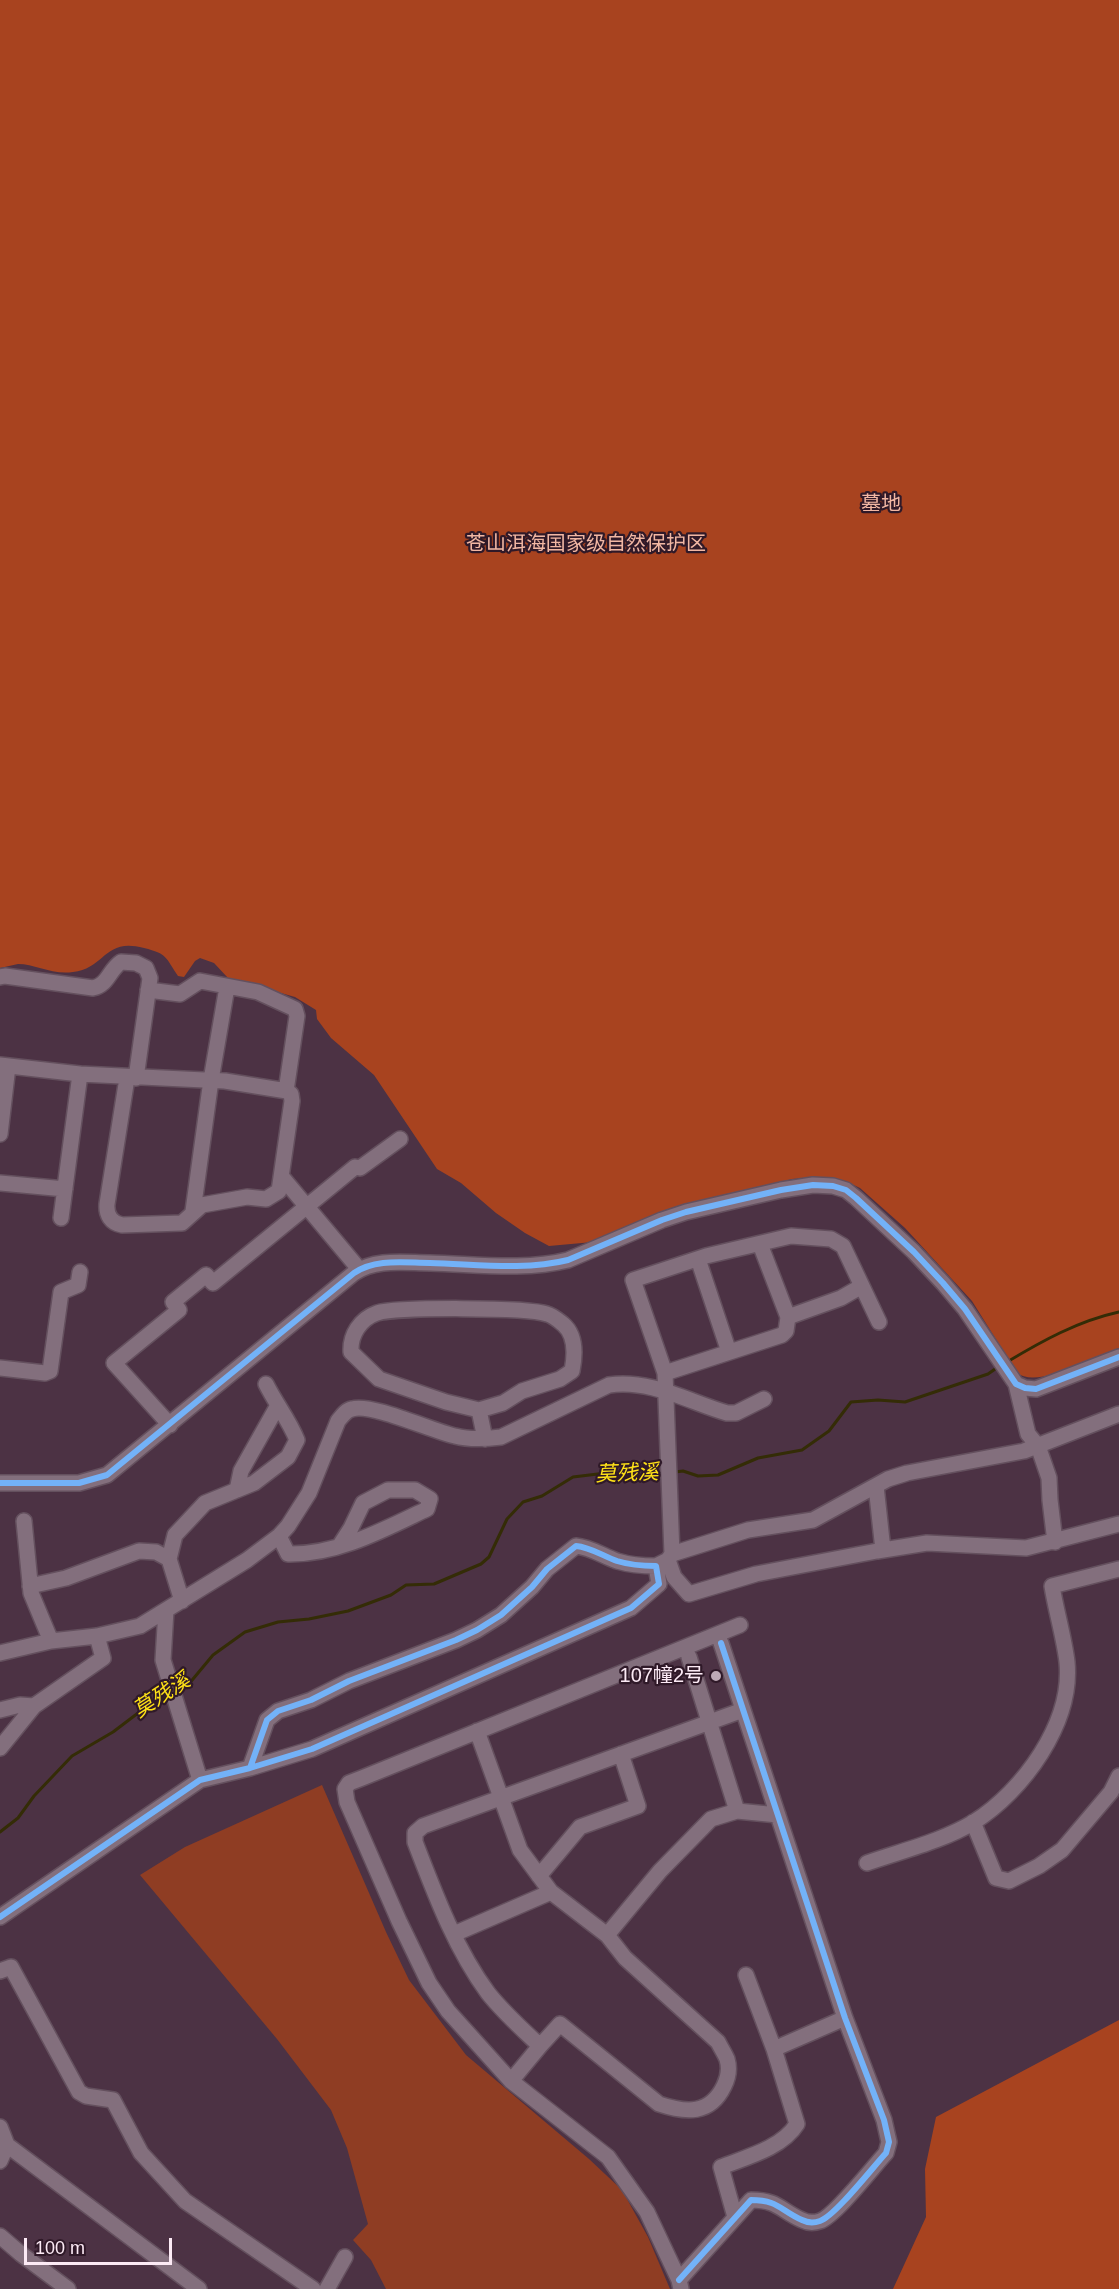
<!DOCTYPE html>
<html>
<head>
<meta charset="utf-8">
<style>
  body { margin:0 }
  #map { position:relative; width:1119px; height:2289px; overflow:hidden; background:#4c3244; font-family:Helvetica,sans-serif }
  canvas { display:block }
  .scale { position:absolute; left:24px; top:2238px; width:148px; height:27px; box-sizing:border-box; border:3px solid #fceaf5; border-top:0; padding-left:8px; font-size:18px; line-height:21px; white-space:nowrap; color:#fceaf5; -webkit-text-stroke:4px #2f1928; paint-order:stroke }
</style>
</head>
<body>
<div id="map">
<canvas width="1119" height="2289"></canvas>
<div class="scale">100 m</div>
</div>
<script>
const ctx = document.querySelector('canvas').getContext('2d');
ctx.lineJoin = 'round';
function paint(path, color) {
  ctx.fillStyle = color;
  ctx.fill(path, 'evenodd');
}
function stroke(path, color, width, dash) {
  ctx.strokeStyle = color;
  ctx.lineWidth = width;
  ctx.lineCap = dash ? 'butt' : 'round';
  ctx.setLineDash(dash || []);
  ctx.stroke(path);
}
function drawText(font, color, halo, rows, align = 'center') {
  ctx.font = font + ' Helvetica,"Noto Sans SC",sans-serif';
  ctx.lineWidth = 4.5;
  ctx.setLineDash([]);
  ctx.textBaseline = 'middle';
  ctx.strokeStyle = halo;
  ctx.fillStyle = color;
  for (const [text, x, y, turn = 0] of rows) {
    ctx.save();
    ctx.translate(x, y);
    ctx.rotate((+turn || 0) * Math.PI / 180);
    ctx.textAlign = isNaN(turn) ? turn : align;
    if (halo) ctx.strokeText(text, 0, 0);
    ctx.fillText(text, 0, 0);
    ctx.restore();
  }
}
const green = new Path2D(`
  M322,1785L386,1932L409,1980L466,2055L589,2159L622,2190L648,2237L670,2289H386L371,2260L353,2240L368,2224L347,2148L331,2110L277,2039L140,1875L185,1847Z`);
const forest = new Path2D(`
  M0,0H1119V1348C1098,1357 1037,1389 1017,1373L972,1301L905,1228L860,1188L845,1181L822,1177L792,1179L644,1219L593,1242L549,1246L525,1233L496,1213L461,1183L437,1169L374,1075L331,1038L317,1019L316,1010L295,997L228,978L214,963L200,958L195,961L184,977L178,976C165,957 168,954 144,948C104,937 106,968 73,972C52,975 35,964 18,964C12,965 6,967 0,968Z
  M1119,2020V2289H893L926,2217L925,2169L936,2117Z`);
const stream = new Path2D(`
  M1007,1362C1042,1341 1078,1321 1119,1312
  M675,1472L683,1471L698,1476L718,1475L758,1458L802,1450L829,1431L851,1402L878,1400L905,1402L988,1374L998,1367
  M178,1690L188,1685L213,1655L245,1632L278,1622L309,1619L348,1611L391,1595L406,1585L434,1584L481,1564L489,1557L507,1519L523,1502L542,1496L573,1477L606,1473L643,1477L665,1473
  M0,1832L18,1818L34,1796L72,1756L113,1732L146,1707L169,1695`);
const minor = new Path2D(`
  M0,977L5,976L93,988C108,985 109,970 121,962L136,963L146,968L150,978L136,1078
  M148,990L180,994L200,981L258,992L295,1009L297,1016L286,1091
  M0,1065L80,1074L225,1081L287,1091L291,1094L292,1101L279,1191L266,1199L247,1197L202,1205L182,1223L122,1225C111,1223 106,1215 107,1204L127,1078
  M0,1134L8,1066
  M282,1177L359,1269
  M0,1183L65,1189
  M193,1211L211,1080L227,987
  M61,1218L80,1074
  M760,1244L788,1317L841,1298L862,1286
  M698,1259L729,1352
  M0,1368L45,1373L50,1371L61,1292L78,1285L80,1272
  M665,1373L782,1335L786,1331L788,1317
  M1016,1384L1028,1434L1038,1446L1049,1478L1050,1500L1055,1542
  M479,1410L446,1402L379,1379L351,1352C350,1335 360,1319 377,1313C396,1307 528,1307 547,1314C552,1315 558,1320 563,1324C576,1335 575,1356 572,1371L560,1379L522,1391L503,1403L479,1410L485,1439
  M170,1425L114,1363L179,1310L173,1302L206,1275L213,1283L355,1167L360,1168L400,1139
  M0,1483H79L107,1475L354,1273C376,1258 405,1263 430,1263C475,1264 524,1271 568,1260L662,1220L686,1212L781,1190L813,1185L833,1186L846,1190L856,1198L914,1252L943,1283L965,1309L1016,1384L1025,1388L1036,1389L1119,1357
  M876,1486L883,1550
  M237,1490L241,1471L277,1407
  M24,1521L31,1593L51,1641
  M279,1536L288,1554C337,1555 383,1530 427,1509L430,1499L415,1490H388L363,1503L351,1528L340,1545
  M672,1554L748,1530L813,1520L888,1479L907,1473L1024,1451L1119,1414
  M169,1559L175,1535L205,1503L254,1483L288,1457L297,1440C289,1420 276,1404 266,1384
  M668,1560L674,1577L689,1594L756,1574L877,1551L927,1543L1026,1548L1119,1524
  M656,1566L668,1560L672,1554L665,1373L633,1280L706,1256L791,1236L831,1239L843,1246L879,1322
  M30,1586L66,1578L139,1551L156,1552L169,1559L182,1601
  M166,1610L163,1660L200,1780
  M0,1653L51,1641L97,1636L140,1626L247,1560L279,1536L288,1526L309,1493L338,1421C342,1416 346,1410 352,1409C372,1403 432,1431 455,1436C470,1440 485,1439 501,1437L609,1385C651,1379 689,1402 727,1413H736L764,1399
  M689,1657L737,1811
  M0,1710L20,1705L34,1706
  M477,1731L520,1850L551,1892L607,1935
  M0,1748L34,1706L103,1658L97,1636
  M973,1822L996,1878L1009,1881L1039,1866L1062,1850L1111,1792L1119,1776
  M867,1863C901,1851 943,1841 974,1822C1023,1791 1073,1723 1067,1662C1064,1637 1056,1611 1052,1586L1119,1569
  M539,1876L580,1827L638,1806L621,1754
  M0,1917L200,1780L250,1768L312,1749L631,1608L659,1584L656,1566C642,1566 630,1565 617,1561C603,1556 590,1547 576,1546L547,1569L532,1587L501,1615L477,1630L456,1640L349,1681L311,1700L278,1711L267,1720L250,1768
  M454,1934L551,1892
  M0,1971L11,1967L79,2092L86,2096L113,2100L141,2153L185,2201L313,2289
  M746,1975L774,2049
  M540,2046L560,2024L659,2104C686,2113 710,2115 724,2086C728,2078 730,2069 727,2059C725,2054 721,2048 718,2042L625,1958L607,1935L660,1871L711,1819L737,1811L778,1815
  M511,2081L540,2046C522,2029 503,2012 488,1993C455,1948 435,1894 415,1842V1833L423,1826L743,1710
  M0,2127L7,2145L0,2161
  M7,2145L199,2289
  M735,2217L721,2167C747,2157 782,2148 797,2124L774,2049L845,2018
  M0,2236L21,2254L68,2289
  M679,2280L751,2200C778,2200 780,2210 802,2220C808,2223 814,2223 820,2221C835,2216 873,2167 886,2153L889,2142L884,2120L845,2018L721,1643
  M327,2289L345,2257
  M681,2289L679,2280L647,2212L608,2157L511,2081L448,2011L429,1983L399,1921L347,1802L345,1789L349,1783L362,1778L740,1625`);
const cycleway = new Path2D(`
  M0,1483H79L107,1475L354,1273C376,1258 405,1263 430,1263C475,1264 524,1271 568,1260L662,1220L686,1212L781,1190L813,1185L833,1186L846,1190L856,1198L914,1252L943,1283L965,1309L1016,1384L1025,1388L1036,1389L1119,1357
  M0,1917L200,1780L250,1768L312,1749L631,1608L659,1584L656,1566C642,1566 630,1565 617,1561C603,1556 590,1547 576,1546L547,1569L532,1587L501,1615L477,1630L456,1640L349,1681L311,1700L278,1711L267,1720L250,1768
  M679,2280L751,2200C778,2200 780,2210 802,2220C808,2223 814,2223 820,2221C835,2216 873,2167 886,2153L889,2142L884,2120L845,2018L721,1643`);
const markers = [
  [716,1676,6,"#beaab7"]
];
const parkNames = [
  ["墓地",881,504],
  ["苍山洱海国家级自然保护区",586,544]
];
const poiNames = [
  ["107幢2号",704,1676]
];
const waterNames = [
  ["莫残溪",627,1474,-2],
  ["莫残溪",162,1696,-33]
];
paint(green, '#8f3d23');
paint(forest, '#a8431f');
stroke(stream, '#342c06', 3);
stroke(minor, '#64505e', 18);
stroke(minor, '#836f7d', 15);
stroke(cycleway, '#73b2f8', 6);
for (const [x, y, r, color] of markers) {
  const dot = new Path2D();
  dot.arc(x, y, r, 0, 2 * Math.PI);
  ctx.fillStyle = color;
  ctx.fill(dot);
  stroke(dot, '#2f1928', 2);
}
drawText('20px', '#f2b7a3', '#2f1928', parkNames);
drawText('20px', '#fceaf5', '#2f1928', poiNames, 'right');
drawText('italic 21px', '#ffe217', '#2f1928', waterNames);
</script>
</body>
</html>
